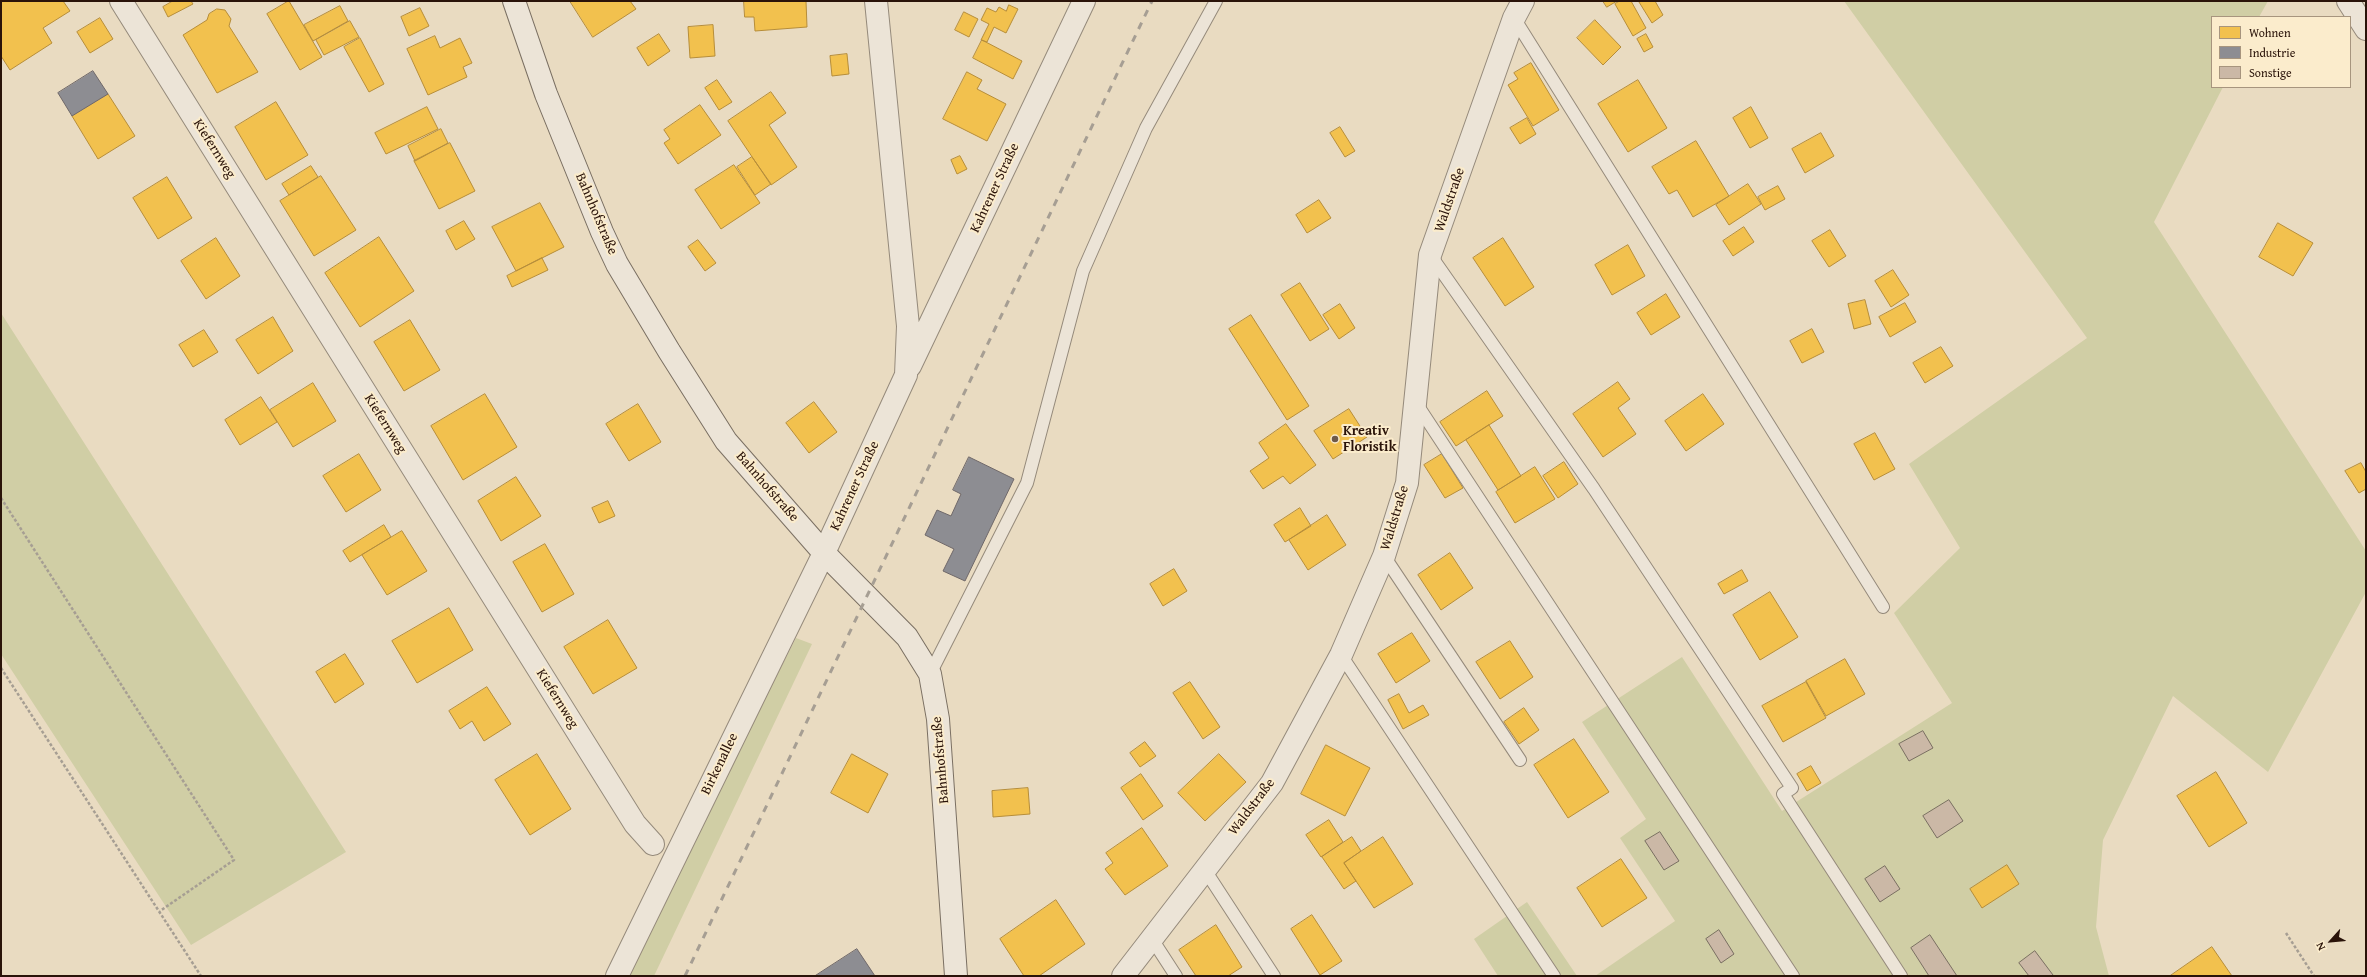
<!DOCTYPE html>
<html>
<head>
<meta charset="utf-8">
<style>
  body { margin:0 }
  #map { position:relative; width:2367px; height:977px; overflow:hidden; background:#e9dbc1; font-family:"Gentium Book Plus",serif }
  canvas { display:block }
  .frame { position:absolute; inset:0; border:2px solid #2a1309; pointer-events:none }
  .legend { position:absolute; left:2211px; top:16px; width:140px; height:72px; box-sizing:border-box; background:#fbeccc; border:1px solid #a7957e; margin:0; padding:5px 7px; list-style:none; font-size:12px; color:#2a1309 }
  .legend li { display:flex; align-items:center; gap:8px; height:20px }
  .legend b { width:20px; border:1px solid #a7957e }
  .north { position:absolute; left:2311px; top:921px; width:40px; height:40px; -webkit-text-stroke:3px #fbeccc; paint-order:stroke; rotate:243deg; font-size:11px; font-weight:700; line-height:16px; text-align:center; color:#2a1309 }
  .north::after { content:''; display:block; margin:auto; width:14px; height:18px; background:#2a1309; clip-path:polygon(50% 0,100% 100%,50% 72%,0 100%) }
</style>
</head>
<body>
<div id="map">
<canvas width="2367" height="977"></canvas>
<div class="frame"></div>
<ul class="legend">
<li><b style="height:11px;background:#f2c14e"></b>Wohnen</li>
<li><b style="height:11px;background:#8d8d92"></b>Industrie</li>
<li><b style="height:11px;background:#cbb8a6"></b>Sonstige</li>
</ul>
<div class="north">N</div>
</div>
<script>
const ctx = document.querySelector('canvas').getContext('2d');
ctx.lineJoin = 'round';
function paint(path, color) {
  ctx.fillStyle = color;
  ctx.fill(path, 'evenodd');
}
function stroke(path, color, width, dash) {
  ctx.strokeStyle = color;
  ctx.lineWidth = width;
  ctx.lineCap = dash ? 'butt' : 'round';
  ctx.setLineDash(dash || []);
  ctx.stroke(path);
}
function drawText(font, color, halo, rows, align = 'center') {
  ctx.font = font + ' "Gentium Book Plus",serif';
  ctx.lineWidth = 4;
  ctx.setLineDash([]);
  ctx.textBaseline = 'middle';
  ctx.strokeStyle = halo;
  ctx.fillStyle = color;
  for (const [text, x, y, turn = 0] of rows) {
    ctx.save();
    ctx.translate(x, y);
    ctx.rotate((+turn || 0) * Math.PI / 180);
    ctx.textAlign = isNaN(turn) ? turn : align;
    if (halo) ctx.strokeText(text, 0, 0);
    ctx.fillText(text, 0, 0);
    ctx.restore();
  }
}
const green = new Path2D(`
  M1844,1H2268L2259,17H2212V87H2223L2154,222L2366,551V592L2268,772L2173,696L2103,840L2096,927L2109,976H1595L1675,921L1620,838L1646,819L1582,722L1682,657L1782,811L1952,703L1894,613L1960,548L1909,464L2087,338Z
  M1,313L346,852L191,945L1,654Z
  M796,638L812,644L654,976H624Z
  M1527,902L1577,976H1498L1474,939Z`);
const homes = new Path2D(`
  M1,1H63L70,11L43,28L52,43L10,70L1,56Z
  M173,1H191L193,4L168,17L163,7Z
  M289,1L322,57L300,70L267,14Z
  M570,1H630L636,9L593,37Z
  M744,1H806L807,27L755,31L754,17H745Z
  M1603,1H1617L1607,7Z
  M1620,1H1631L1646,28L1633,36L1615,4Z
  M1655,1L1663,15L1652,23L1639,2Z
  M1009,5L1018,9L1006,33L994,27L987,42L981,40L989,24L981,20L987,8L996,12L999,7L1006,11Z
  M340,6L348,21L313,41L304,25Z
  M420,8L429,26L409,36L401,17Z
  M217,9L225,10L231,19L229,26L258,72L217,93L183,35L207,20L209,14Z
  M964,12L978,19L969,37L955,30Z
  M100,18L113,39L90,53L77,32Z
  M1595,20L1621,47L1603,65L1577,38Z
  M350,21L359,37L324,55L316,40Z
  M713,25L715,56L690,58L688,27Z
  M659,34L670,51L648,66L637,48Z
  M1646,34L1653,47L1644,52L1637,39Z
  M435,36L440,48L460,38L472,63L463,67L467,77L428,95L407,49Z
  M360,38L384,84L369,92L344,47Z
  M982,40L1022,61L1013,79L973,58Z
  M847,54L849,74L832,76L830,56Z
  M1531,63L1559,110L1533,126L1508,85L1518,79L1514,73Z
  M967,72L982,80L977,89L1006,104L987,141L943,119Z
  M717,80L732,102L719,110L705,88Z
  M1638,80L1667,128L1628,152L1598,104Z
  M771,92L786,113L769,125L797,167L771,185L728,121Z
  M108,94L135,136L98,159L72,116Z
  M276,102L308,155L266,180L235,127Z
  M700,105L721,135L678,164L664,143L670,139L664,130Z
  M427,107L438,129L386,154L375,133Z
  M1751,107L1768,138L1750,148L1733,118Z
  M1527,118L1536,134L1520,144L1510,128Z
  M1340,127L1355,151L1345,157L1330,133Z
  M441,129L448,143L415,161L408,146Z
  M1821,133L1834,156L1805,173L1792,149Z
  M1696,141L1729,196L1693,217L1677,190L1669,194L1652,167Z
  M450,143L475,191L439,209L414,161Z
  M960,156L967,169L957,174L951,160Z
  M752,157L771,184L755,195L737,167Z
  M734,165L760,203L721,229L695,190Z
  M311,166L318,177L289,195L282,184Z
  M321,176L356,230L314,256L280,201Z
  M167,177L192,218L158,239L133,198Z
  M1748,184L1761,204L1729,225L1716,205Z
  M1778,186L1785,199L1765,210L1758,197Z
  M1319,200L1331,218L1307,233L1296,215Z
  M540,203L564,247L516,271L492,227Z
  M464,221L475,239L456,250L446,231Z
  M2278,223L2313,243L2293,276L2259,257Z
  M1744,227L1754,242L1733,256L1723,241Z
  M1830,230L1846,256L1829,267L1812,241Z
  M379,237L414,291L360,327L325,273Z
  M216,238L240,276L206,299L181,261Z
  M1503,238L1534,287L1505,306L1473,258Z
  M698,240L716,263L705,271L688,247Z
  M1628,245L1645,276L1612,295L1595,265Z
  M542,258L548,270L512,287L507,276Z
  M1893,270L1909,295L1891,307L1875,281Z
  M1300,283L1329,329L1310,341L1281,295Z
  M1666,294L1680,317L1651,335L1637,313Z
  M1865,300L1871,324L1854,329L1848,304Z
  M1905,303L1916,322L1890,337L1879,317Z
  M1340,304L1355,328L1339,339L1323,315Z
  M1251,315L1309,406L1287,420L1229,329Z
  M273,317L293,351L258,374L236,340Z
  M410,320L440,370L404,391L374,342Z
  M1812,329L1824,352L1802,363L1790,341Z
  M204,330L218,352L193,367L179,345Z
  M1941,347L1953,366L1925,383L1913,363Z
  M1618,382L1630,399L1618,408L1636,434L1603,457L1573,414Z
  M313,383L336,421L293,447L270,410Z
  M1487,391L1503,416L1456,446L1440,422Z
  M485,394L517,447L463,480L431,426Z
  M1703,394L1724,424L1686,451L1665,421Z
  M261,397L277,422L240,445L225,420Z
  M814,402L837,432L809,453L786,423Z
  M638,404L661,442L629,461L606,424Z
  M1349,409L1367,437L1333,459L1314,431Z
  M1286,424L1316,465L1290,484L1283,476L1263,489L1250,471L1269,458L1259,443Z
  M1489,425L1521,476L1498,490L1466,440Z
  M1875,433L1895,469L1874,480L1854,444Z
  M359,454L381,490L346,512L323,476Z
  M1442,454L1463,488L1445,498L1424,465Z
  M1564,462L1578,484L1558,498L1543,476Z
  M2361,463L2366,472V489L2359,493L2345,471Z
  M1535,467L1555,499L1515,523L1496,492Z
  M516,477L541,516L501,541L478,501Z
  M608,501L615,516L599,523L592,508Z
  M1300,508L1311,526L1285,542L1274,525Z
  M1327,515L1346,545L1308,570L1289,540Z
  M384,525L391,537L350,562L343,551Z
  M402,531L427,571L387,595L362,555Z
  M545,544L574,594L542,612L513,562Z
  M1450,553L1473,588L1441,610L1418,575Z
  M1174,569L1187,591L1163,606L1150,584Z
  M1742,570L1748,581L1724,594L1718,584Z
  M1770,592L1798,637L1760,660L1733,615Z
  M449,608L473,650L417,683L392,641Z
  M608,620L637,668L593,694L564,647Z
  M1412,633L1430,661L1396,683L1378,654Z
  M1510,641L1533,677L1500,699L1476,662Z
  M345,654L364,684L335,703L316,672Z
  M1845,659L1865,694L1826,716L1806,681Z
  M1190,682L1220,727L1203,739L1173,693Z
  M1806,682L1826,718L1783,742L1762,706Z
  M487,687L511,724L484,741L472,721L460,729L449,711Z
  M1399,694L1409,713L1423,705L1429,715L1403,729L1388,700Z
  M1524,708L1539,730L1519,744L1504,722Z
  M1574,739L1609,792L1568,818L1534,765Z
  M1145,742L1156,756L1140,767L1130,753Z
  M1326,745L1370,768L1345,816L1301,794Z
  M537,754L571,809L530,835L495,780Z
  M852,754L888,774L868,813L831,793Z
  M1219,754L1246,782L1205,821L1178,793Z
  M1811,766L1821,783L1807,791L1797,774Z
  M2216,772L2247,823L2209,847L2177,796Z
  M1141,774L1163,806L1143,820L1121,788Z
  M1028,788L1030,814L993,817L992,791Z
  M1329,820L1343,842L1321,857L1306,835Z
  M1142,828L1168,866L1125,895L1105,869L1113,863L1106,853Z
  M1352,837L1361,851L1344,863L1356,881L1344,889L1322,857Z
  M1383,837L1413,884L1374,908L1344,863Z
  M1621,859L1647,898L1602,927L1577,888Z
  M2007,865L2019,884L1982,908L1970,889Z
  M1056,900L1085,944L1039,976H1024L1000,939Z
  M1312,915L1342,961L1320,975L1291,929Z
  M1216,925L1242,967L1228,976H1196L1179,950Z
  M2212,947L2232,976H2170Z`);
const industry = new Path2D(`
  M93,71L108,94L72,116L58,93Z
  M969,457L1014,479L965,581L943,571L954,549L925,535L937,510L951,516L961,494L953,490Z
  M857,949L875,976H815Z`);
const building = new Path2D(`
  M1923,731L1933,748L1909,761L1899,744Z
  M1949,800L1963,821L1937,838L1923,816Z
  M1660,832L1679,861L1664,870L1645,841Z
  M1885,866L1900,889L1880,902L1865,879Z
  M1719,930L1734,954L1721,963L1706,939Z
  M1930,935L1957,976H1929L1911,948Z
  M2035,951L2053,975L2052,976H2029L2019,963Z`);
const path = new Path2D(`
  M1,498L234,860L160,911
  M1,668L201,976
  M2286,933L2314,976`);
const service = new Path2D(`
  M1514,18L1883,607
  M1431,256L1594,489L1792,788L1783,794L1901,976
  M1416,403L1793,976
  M1384,556L1520,760
  M1341,655L1554,976
  M930,674L1027,483L1083,271L1146,128L1216,1
  M1205,870L1274,976
  M1152,939L1176,976`);
const minor = new Path2D(`
  M121,1L635,824L653,844
  M2348,1L2366,29
  M910,366L1084,1
  M617,976L824,553L906,375L908,326L876,1
  M1123,976L1272,783L1341,655L1384,556L1407,483L1430,255L1514,18L1523,1`);
const secondary = new Path2D(`
  M514,1L546,94L602,232L617,264L669,351L726,441L824,553L907,637L930,674L938,719L956,976`);
const rail = new Path2D(`
  M685,976L1152,1`);
const markers = [
  [1335,439,4,"#6d5949"]
];
const streetNames = [
  ["Kiefernweg",214,149,58],
  ["Kahrener Straße",995,188,-65],
  ["Waldstraße",1450,200,-71],
  ["Bahnhofstraße",596,214,67],
  ["Kiefernweg",385,424,58],
  ["Kahrener Straße",855,486,-65],
  ["Bahnhofstraße",767,487,49],
  ["Waldstraße",1395,518,-73],
  ["Kiefernweg",557,699,58],
  ["Bahnhofstraße",941,760,-95],
  ["Birkenallee",720,764,-64],
  ["Waldstraße",1252,807,-53]
];
const poiNames = [
  ["Kreativ",1343,431],
  ["Floristik",1343,447]
];
paint(green, '#d0cea5');
paint(homes, '#f2c14e');
stroke(homes, '#b68d39', 1);
paint(industry, '#8d8d92');
stroke(industry, '#6f6869', 1);
paint(building, '#cbb8a6');
stroke(building, '#7a6f62', 1);
stroke(service, '#958a7b', 14);
stroke(minor, '#958a7b', 24);
stroke(secondary, '#7a6f62', 24);
stroke(path, '#a69e93', 2.5, [3, 2]);
stroke(service, '#ece4d7', 12);
stroke(minor, '#ece4d7', 22);
stroke(secondary, '#ece4d7', 22);
stroke(rail, '#a69e93', 3, [7, 7]);
for (const [x, y, r, color] of markers) {
  const dot = new Path2D();
  dot.arc(x, y, r, 0, 2 * Math.PI);
  ctx.fillStyle = color;
  ctx.fill(dot);
  stroke(dot, '#fbeccc', 1.5);
}
drawText('14px', '#2a1309', '#fbeccc', streetNames);
drawText('bold 14px', '#2a1309', '#fbeccc', poiNames, 'left');
</script>
</body>
</html>
